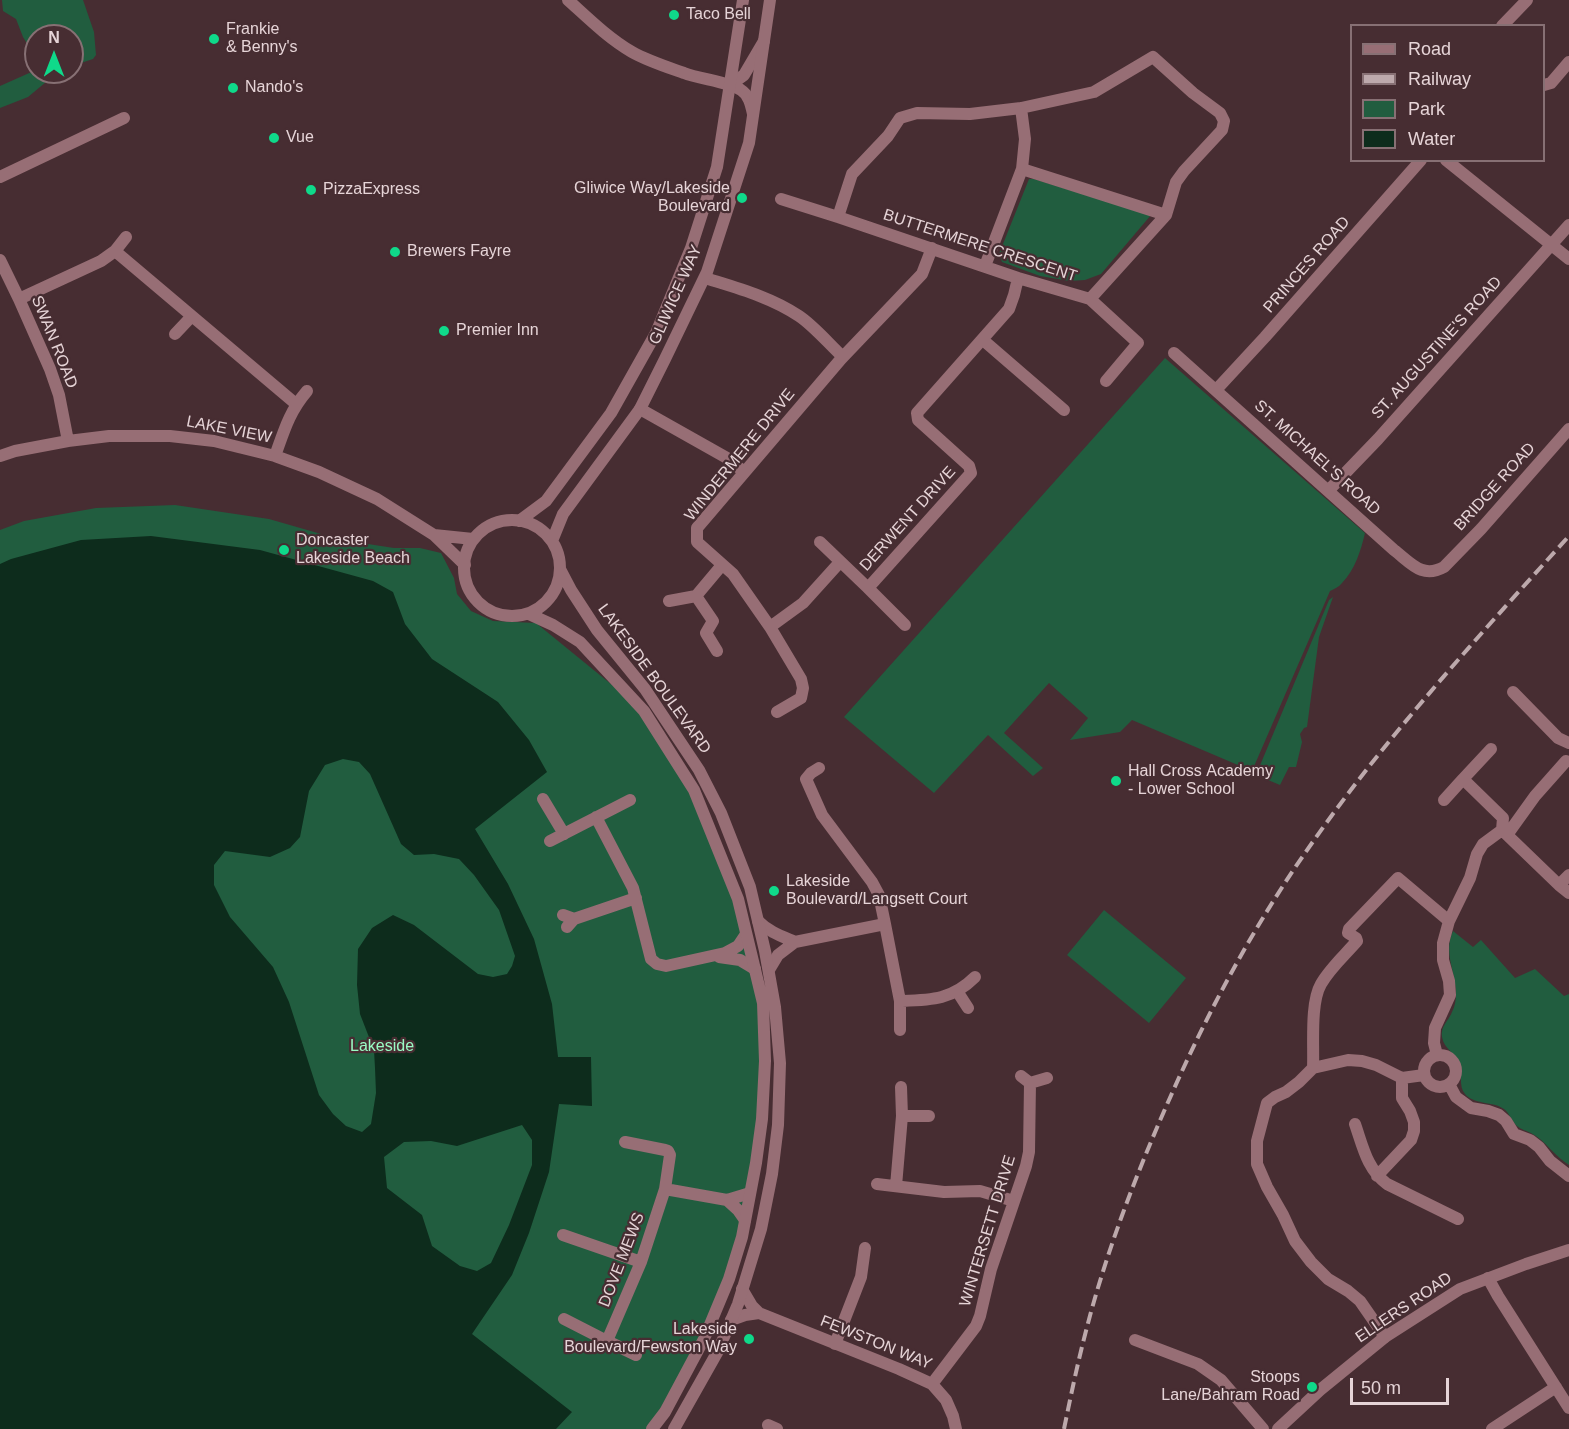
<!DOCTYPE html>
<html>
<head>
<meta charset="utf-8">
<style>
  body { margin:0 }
  #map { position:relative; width:1569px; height:1429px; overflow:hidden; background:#472d32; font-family:Helvetica,sans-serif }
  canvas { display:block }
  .legend { position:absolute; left:1350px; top:24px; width:195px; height:138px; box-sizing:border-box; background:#472d32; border:2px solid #877074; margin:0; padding:8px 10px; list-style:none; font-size:18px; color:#e6d4d7 }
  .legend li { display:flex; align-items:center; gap:12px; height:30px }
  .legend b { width:30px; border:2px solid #877074 }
  .north { position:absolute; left:24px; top:24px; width:60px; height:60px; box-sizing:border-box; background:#472d32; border:2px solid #877074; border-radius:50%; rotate:0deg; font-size:16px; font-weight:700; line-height:24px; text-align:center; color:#e6d4d7 }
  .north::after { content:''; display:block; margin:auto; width:21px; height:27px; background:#0fd98a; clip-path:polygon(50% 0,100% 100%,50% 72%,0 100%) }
  .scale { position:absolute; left:1350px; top:1378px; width:99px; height:27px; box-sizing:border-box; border:3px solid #e6d4d7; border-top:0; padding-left:8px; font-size:18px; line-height:21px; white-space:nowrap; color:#e6d4d7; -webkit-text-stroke:4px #472d32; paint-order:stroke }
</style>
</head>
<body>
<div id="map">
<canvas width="1569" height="1429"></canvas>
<ul class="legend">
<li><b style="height:8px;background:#976e75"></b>Road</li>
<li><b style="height:8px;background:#bda9ac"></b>Railway</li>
<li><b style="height:16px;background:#215d3f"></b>Park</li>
<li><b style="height:16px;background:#0d2c1c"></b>Water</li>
</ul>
<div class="north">N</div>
<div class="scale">50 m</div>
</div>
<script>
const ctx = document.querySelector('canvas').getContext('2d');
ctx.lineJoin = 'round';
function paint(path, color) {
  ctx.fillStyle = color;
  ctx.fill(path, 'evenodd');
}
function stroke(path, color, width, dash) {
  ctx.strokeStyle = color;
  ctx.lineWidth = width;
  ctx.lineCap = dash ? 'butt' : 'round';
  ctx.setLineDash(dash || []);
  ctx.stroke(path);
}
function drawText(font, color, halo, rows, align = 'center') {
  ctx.font = font + ' Helvetica,sans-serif';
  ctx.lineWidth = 4.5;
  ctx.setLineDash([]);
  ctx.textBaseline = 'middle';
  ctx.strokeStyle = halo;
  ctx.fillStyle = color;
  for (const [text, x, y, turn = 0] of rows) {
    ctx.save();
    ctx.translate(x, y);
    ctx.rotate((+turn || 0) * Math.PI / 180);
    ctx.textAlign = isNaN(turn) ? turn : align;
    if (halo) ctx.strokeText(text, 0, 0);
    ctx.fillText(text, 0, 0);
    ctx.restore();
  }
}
const green = new Path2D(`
  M2,0H83L94,32L96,55L93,59L72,66V36H36V58L23,37L16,19L3,11Z
  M36,70V72H58L28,97L0,108V86Z
  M1029,179H1034L1151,215L1101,274L1085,280L1069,281L1040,276L1002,262L999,254Z
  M1165,358L1365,533C1361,550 1355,570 1342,583C1339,587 1334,589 1330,591L1252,771L1132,720L1120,732L1070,740L1088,718L1049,683L1004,733L1043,768L1033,776L988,735L934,793L844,717Z
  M175,505L269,519L342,540L394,548H420L441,553L454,578L457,594L471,611L493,621L536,623L644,711L694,790L750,949L765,1061L742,1237L704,1339L648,1429H0V530L24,521L96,508Z
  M1333,597L1319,637L1307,727L1304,728L1300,734L1302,742L1296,767H1289L1280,785L1256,775L1329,600Z
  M1104,910L1186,978L1149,1023L1067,955Z
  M1453,931L1473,947L1481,940L1515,978L1535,969L1564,996L1569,994V1165C1554,1156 1546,1141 1531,1133C1525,1130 1519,1129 1515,1124C1511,1119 1509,1113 1504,1109C1493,1101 1474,1105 1465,1094C1458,1086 1463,1073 1459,1063C1455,1053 1444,1049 1442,1037C1440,1027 1449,1020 1452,1012C1455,1006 1456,1000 1456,994C1456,972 1443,953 1453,931Z`);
const water = new Path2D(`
  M151,536L260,550L373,581L393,592L405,624L432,659L498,702L529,740L547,772L475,829L508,884L534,939L552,1004L558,1057H591L592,1106L559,1104L549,1172L529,1233L512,1275L472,1334L572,1412L556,1429H0V564L11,559L81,540ZM343,759L359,762L370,774L401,844L414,855L434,854L459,859L474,875L499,910L515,956L512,966L507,974L493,977L478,974L414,925L393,915L372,928L358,949L357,985L360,1014L374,1050L375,1068L376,1093L371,1124L362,1132L346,1126L333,1114L319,1095L289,1002L273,967L230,917L214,885V865L225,851L270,857L290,848L300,837L309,791L325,765ZM522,1125L532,1140V1165L509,1225L491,1263L477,1271L460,1266L432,1246L422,1215L387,1188L384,1157L404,1142L431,1141L457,1146Z`);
const minor = new Path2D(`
  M568,0C588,18 608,38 632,52C648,61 667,67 684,73C699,79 729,82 741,90C749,95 751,105 753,114
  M1502,26L1527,0
  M730,85L744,75L764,41
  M1544,85L1551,83L1569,62
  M1446,160L1569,259
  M1022,169L1166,215
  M0,177L124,118
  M781,199L838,217L1018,278L1090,299L1138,343L1106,381
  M838,217L852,174L888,136L900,118L917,113L970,114L1021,108L1094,92L1153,57L1193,93L1220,113L1224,121L1222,130L1184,171L1176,182L1166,215L1090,299
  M115,251L296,404
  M0,260L19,299L50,369L59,395L68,441
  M985,266L1022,169L1025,139L1021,108
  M705,278C737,288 771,297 799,316C814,326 829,344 843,357
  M19,299L101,261L115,251L126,237
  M175,334L192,316
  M983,340L1064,410
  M1174,353L1394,550C1411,563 1422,579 1444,567L1481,529L1569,429
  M1216,390L1265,337L1421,160
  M640,409L727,458L744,472
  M0,456L15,451L68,441L109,436H170L214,441L275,456L319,472L377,499L434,535L465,565
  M275,456C284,431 289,412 307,391
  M1328,491L1378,439L1569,225
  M434,535L473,539
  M820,542L868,588L971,473L969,466L918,420L917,413L1009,309L1014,295L1018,278
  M868,588L905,625
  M669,601L696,596
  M770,627L803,603L840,562
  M717,651L706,633L713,621L696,596L722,565
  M1513,692L1558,738L1569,743
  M777,712L801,698L803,688L801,679L770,627L733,574L697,542V528L841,359L922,274L932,248
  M1491,749L1463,779L1503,818L1502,830
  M819,768L811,773L806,779L822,815L872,882L879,895L885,924
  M543,799L564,834
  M1444,800L1463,779
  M596,817L633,888L651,959L657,964L666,966L725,953L738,946L746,934
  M1503,831L1559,885L1569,875
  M1507,835L1535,796L1566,761
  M550,841L630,800
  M1559,885L1569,893
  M563,915L574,919L567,927
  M574,919L636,898
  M758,921C769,932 781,936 795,942L778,955L769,970
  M795,942L885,924L900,1001V1030
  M719,957L740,960L755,969
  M957,991L968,1008
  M900,1001C931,1000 952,1000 975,977
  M1424 1071a16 16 0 1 1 32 0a16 16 0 1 1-32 0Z
  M1437,1055L1434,1043L1435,1028L1450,995L1449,981L1443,960V943L1449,921L1470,878L1477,854L1483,844L1502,830
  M1313,1068C1314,1045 1310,1003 1321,984C1330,968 1345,955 1357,941L1356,938L1348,933L1349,929L1398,878L1449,921
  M1030,1083L1047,1078
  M1449,1084L1456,1097L1471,1108L1488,1111L1499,1115L1506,1121L1514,1134L1530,1140L1539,1147L1550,1161L1569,1176
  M902,1116H929
  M1355,1124C1363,1147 1367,1169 1387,1184L1458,1219
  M1377,1176L1411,1140L1414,1131V1122L1410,1111L1402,1098V1078
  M877,1184L944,1192L980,1191L1014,1201
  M896,1186L902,1116L901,1087
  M665,1189L727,1200L750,1193
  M727,1200L738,1210L745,1220
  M563,1235L641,1262
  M1488,1278L1498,1296L1569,1408
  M759,1313L899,1369L932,1384L946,1400L953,1416L956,1429
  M564,1319L607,1341L641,1262L665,1189L670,1155L668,1151L665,1150L625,1142
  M731,1320L745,1315L759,1313L752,1306L742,1289
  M1385,1337L1360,1301L1348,1291L1328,1279L1311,1262L1295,1241L1283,1215L1267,1187L1257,1164V1141L1267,1103L1275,1097L1286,1092L1299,1082L1313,1068L1348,1060L1362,1061L1376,1065L1402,1078L1424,1075
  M1135,1340L1198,1364L1221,1380L1263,1429
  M607,1341L636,1355
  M835,1344L861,1277L865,1248
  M932,1384L976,1326L980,1316L991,1269L1026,1166L1029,1152L1030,1083L1021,1076
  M768,1425L777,1429
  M1492,1429L1556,1387`);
const tertiary = new Path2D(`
  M464 568a48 48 0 1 1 96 0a48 48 0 1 1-96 0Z
  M519,521L546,501L611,413L656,333L691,248L717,167L743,0
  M552,541L563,514L640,409L665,359L707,272L749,143L770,0
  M560,569L571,590L597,630L645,689L699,770L721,813L750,887L765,951L775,1007L780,1063L778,1125L772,1174L761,1229L738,1304L718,1351L674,1429
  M529,614L553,625L580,642L644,711L694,790L738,899L763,1003L765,1061L762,1119L756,1163L742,1237L729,1279L704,1339L665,1412L652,1429
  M1278,1429L1320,1390L1385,1337L1460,1289L1526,1264L1569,1250`);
const rail = new Path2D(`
  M1064,1429C1071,1395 1078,1361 1087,1327C1108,1246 1139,1167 1173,1091C1210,1008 1253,928 1305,853C1383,740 1477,638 1569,536`);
const markers = [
  [674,15,6,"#0fd98a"],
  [214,39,6,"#0fd98a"],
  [233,88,6,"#0fd98a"],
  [274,138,6,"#0fd98a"],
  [311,190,6,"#0fd98a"],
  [742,198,6,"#0fd98a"],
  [395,252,6,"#0fd98a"],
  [444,331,6,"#0fd98a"],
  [284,550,6,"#0fd98a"],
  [1116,781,6,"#0fd98a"],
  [774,891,6,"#0fd98a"],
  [749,1339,6,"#0fd98a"],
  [1312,1387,6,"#0fd98a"]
];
const poiNames = [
  ["Taco Bell",686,15],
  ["Frankie",226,30],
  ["& Benny's",226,48],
  ["Nando's",245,88],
  ["Vue",286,138],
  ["Gliwice Way/Lakeside",730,189,"right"],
  ["Boulevard",730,207,"right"],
  ["PizzaExpress",323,190],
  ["Brewers Fayre",407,252],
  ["Premier Inn",456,331],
  ["Doncaster",296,541],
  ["Lakeside Beach",296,559],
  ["Hall Cross Academy",1128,772],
  ["- Lower School",1128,790],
  ["Lakeside",786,882],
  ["Boulevard/Langsett Court",786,900],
  ["Lakeside",737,1330,"right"],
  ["Boulevard/Fewston Way",737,1348,"right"],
  ["Stoops",1300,1378,"right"],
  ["Lane/Bahram Road",1300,1396,"right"]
];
const streetNames = [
  ["BUTTERMERE CRESCENT",980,246,18],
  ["PRINCES ROAD",1307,265,-49],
  ["GLIWICE WAY",676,295,-66],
  ["SWAN ROAD",54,342,68],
  ["ST. AUGUSTINE'S ROAD",1437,348,-48],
  ["LAKE VIEW",229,430,11],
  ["WINDERMERE DRIVE",740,455,-51],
  ["ST. MICHAEL'S ROAD",1317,458,42],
  ["BRIDGE ROAD",1495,487,-48],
  ["DERWENT DRIVE",908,519,-48],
  ["LAKESIDE BOULEVARD",654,679,54],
  ["WINTERSETT DRIVE",988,1231,-73],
  ["DOVE MEWS",622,1260,-69],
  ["ELLERS ROAD",1404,1308,-34],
  ["FEWSTON WAY",876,1343,22]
];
const parkNames = [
  ["Lakeside",382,1047]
];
paint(green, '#215d3f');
paint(water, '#0d2c1c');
stroke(minor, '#976e75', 12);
stroke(tertiary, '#976e75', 12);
stroke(rail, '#bda9ac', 4, [12, 6]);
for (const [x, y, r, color] of markers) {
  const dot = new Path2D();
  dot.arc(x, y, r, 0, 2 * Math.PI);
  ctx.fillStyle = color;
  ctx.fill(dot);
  stroke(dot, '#472d32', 2);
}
drawText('16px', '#e6d4d7', '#472d32', poiNames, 'left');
drawText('16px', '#e6d4d7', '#472d32', streetNames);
drawText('16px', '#9afbc4', '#472d32', parkNames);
</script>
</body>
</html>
